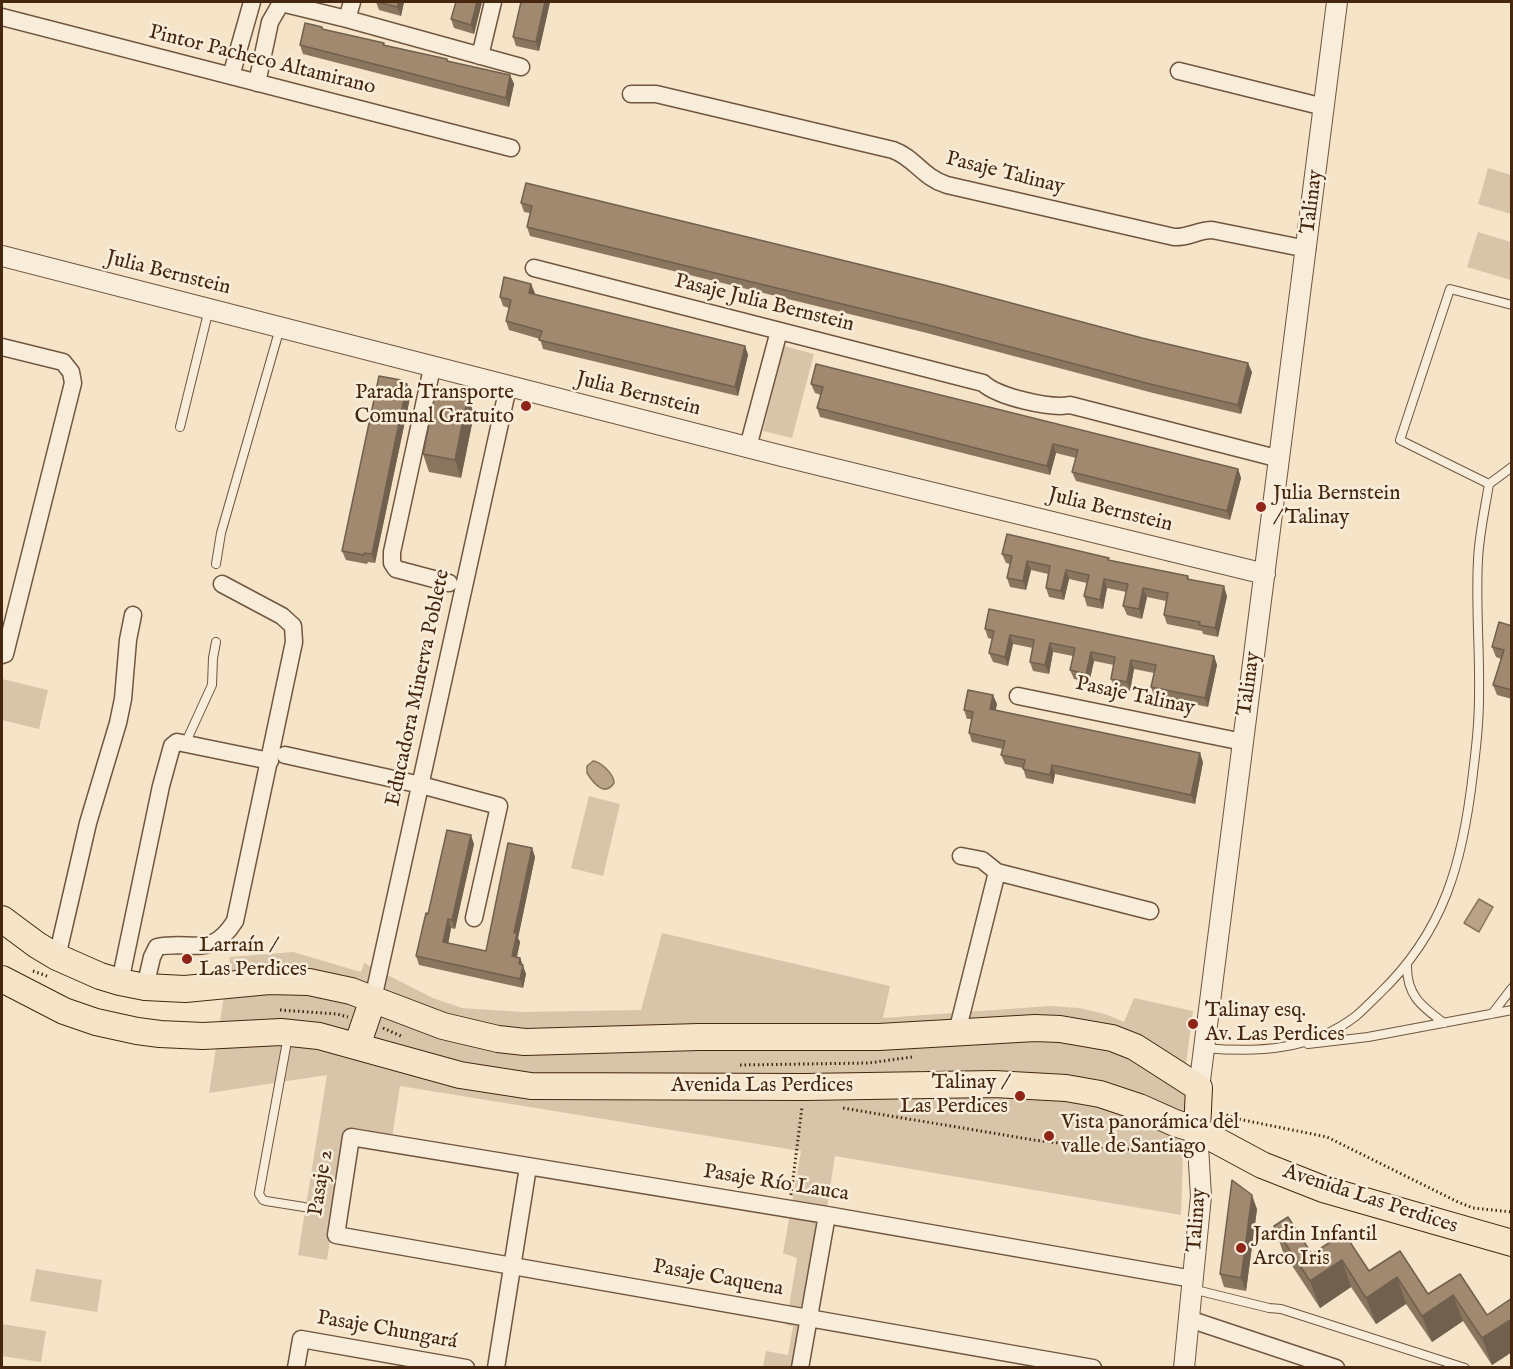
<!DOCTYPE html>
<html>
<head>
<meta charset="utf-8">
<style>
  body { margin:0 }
  #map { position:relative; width:1513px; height:1369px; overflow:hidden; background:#f5e4c8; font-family:"IM FELL English",serif }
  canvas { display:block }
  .frame { position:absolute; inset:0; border:3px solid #45270f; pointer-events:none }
</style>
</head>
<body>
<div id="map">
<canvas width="1513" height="1369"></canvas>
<div class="frame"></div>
</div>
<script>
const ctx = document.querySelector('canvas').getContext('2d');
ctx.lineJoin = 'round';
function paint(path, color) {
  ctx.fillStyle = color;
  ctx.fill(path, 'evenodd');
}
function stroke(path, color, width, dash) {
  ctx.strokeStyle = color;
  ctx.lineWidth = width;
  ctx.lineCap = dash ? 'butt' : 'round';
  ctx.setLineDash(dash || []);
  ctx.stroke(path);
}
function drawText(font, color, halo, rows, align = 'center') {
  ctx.font = font + ' "IM FELL English",serif';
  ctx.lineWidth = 5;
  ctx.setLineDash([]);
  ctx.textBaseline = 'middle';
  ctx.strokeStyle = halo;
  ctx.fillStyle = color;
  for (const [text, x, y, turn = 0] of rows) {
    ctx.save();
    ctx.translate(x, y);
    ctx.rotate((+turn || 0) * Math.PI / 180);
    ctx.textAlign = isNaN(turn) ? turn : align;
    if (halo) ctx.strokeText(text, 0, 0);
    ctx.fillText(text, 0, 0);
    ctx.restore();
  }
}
const green = new Path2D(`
  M1488,168L1511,175V214L1478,204Z
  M1478,232L1511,242V280L1467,267Z
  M784,346L814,354L792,438L763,431Z
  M2,679L48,690L39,729L2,720Z
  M589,796L620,804L603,876L571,868Z
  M662,933L890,986L883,1018L1050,1006L1079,1008L1105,1014L1124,1022L1134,998L1193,1011L1186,1064L1181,1215L835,1156L802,1367H763L766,1351L788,1355L793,1326L786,1325L797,1258L783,1253L801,1151L400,1086L392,1137L346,1131L327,1260L298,1255L327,1075L209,1093L230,957L293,952L361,972L364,963L433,998L462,1008L522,1012L641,1010Z
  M36,1269L102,1280L97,1312L30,1301Z
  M2,1324L46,1331L41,1362L2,1356Z`);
const water = new Path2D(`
  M593,761C601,762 614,774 614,783C605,797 594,784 587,773V766Z
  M1479,899L1493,907L1479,932L1464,923Z`);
const path = new Path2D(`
  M33,971L47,976
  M280,1010L337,1014L348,1017
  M383,1028L401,1036
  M740,1065L869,1063L912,1057
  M843,1108L1034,1140L1116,1150L1153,1148L1181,1152
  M1218,1112L1238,1119L1327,1137L1458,1202L1473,1208L1512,1212
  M791,1195L802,1107`);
const service = new Path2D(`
  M180,427L209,309
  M1489,484L1400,440L1450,289L1512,305
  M216,564L221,533L280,328
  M185,744L212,685L213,658L216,642
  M1407,964C1406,995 1421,1006 1444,1023
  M1492,1014L1512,988
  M288,1036L259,1194L263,1200L266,1201L304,1207
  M1308,1044L1368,1037L1512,1010
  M1205,1048C1258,1053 1312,1050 1356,1016C1364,1009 1372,1001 1379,994C1445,931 1463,861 1473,773C1475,757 1477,740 1478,724C1482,669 1475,615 1478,560C1479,535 1485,509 1489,484L1512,467
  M1192,1289L1269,1308L1281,1309L1465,1368`);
const minor = new Path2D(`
  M2,17L511,148
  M347,19L352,2
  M480,56L493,2
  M1179,71L1324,107
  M231,76L252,2
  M257,83L270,22L281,3L347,19L521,67
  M631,94H656L893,150C915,158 922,177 947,185L1174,237C1188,238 1198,230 1212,230L1307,249
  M534,268L983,383C998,397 1051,409 1070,405L1280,459
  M2,347L63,362L71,372L73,383L5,654L2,655
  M432,368L392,552V563L396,569L449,583
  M748,447L779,331
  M1018,696L1243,742
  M285,755L421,785L499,806L474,918
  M961,856L982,860L997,872L1150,911
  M57,957L88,823L118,723L123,699L128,640L133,615
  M120,982L161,786L172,746L177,742L270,761
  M145,987L152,957L157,947C194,940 211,959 235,921L294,642L293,626L282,616L222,584
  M373,999L508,387
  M957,1032L997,872
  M1189,1319L1336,1368
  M296,1368L301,1339L466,1368
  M496,1368L528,1167
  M800,1368L827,1215
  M1093,1368L336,1235L351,1137L827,1215L1193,1279`);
const tertiary = new Path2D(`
  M2,256L782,456L1265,574
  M1199,1088L1337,2
  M1184,1368L1201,1196L1197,1130`);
const primary = new Path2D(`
  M2,919L37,945L57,957L100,976L120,982L145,987L185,989L269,981L309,982L351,991L443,1026L498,1039L525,1042L699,1037H879L1035,1028L1060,1029L1112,1038L1135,1047L1199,1088L1197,1130
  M2,979L64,1011L96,1022L137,1031L160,1034L203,1036L281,1032L319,1036L460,1075L531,1086L804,1087L994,1084L1066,1088L1100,1094L1139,1107L1175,1123L1197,1130L1262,1165L1323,1189L1512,1243
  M357,1046L373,999`);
const wall = new Path2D(`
  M376,2H404L401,16L379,10Z
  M482,2L474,34L454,28L451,19Z
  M521,2H550L539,51L516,46L513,37Z
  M323,29L384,43L385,45L447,59L448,61L510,75L514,84L509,107L303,54L300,45Z
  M521,203L1252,372L1241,414L1153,393L927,333L530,236L527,227L530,213L524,212Z
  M531,284L534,294L745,346L748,355L738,396L543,349L540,339L509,330L506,321L509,308L503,306L500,297Z
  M402,383L411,393L375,563L368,562L367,564L346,560L342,551Z
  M811,384L1238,469L1241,478L1230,520L1076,481L1072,472L1076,458L1056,453L1050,475L820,417L817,408L821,395L815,393Z
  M474,414L461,478L429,472L423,454Z
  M1002,554L1109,560L1188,576L1189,579L1227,596L1218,637L1203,634L1202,631L1167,624L1164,615L1166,601L1147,597L1142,619L1127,615L1123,606L1126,592L1107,588L1103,609L1087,606L1084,596L1087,583L1069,579L1064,600L1049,597L1046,588L1048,574L1031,570L1026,590L1010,587L1007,578L1010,564L1006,563Z
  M1512,626V699L1497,695L1493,685L1501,659L1496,657L1492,647Z
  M985,629L1214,656L1217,665L1208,707L1154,696L1151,687L1154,673L1134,669L1130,691L1114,688L1111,679L1114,665L1094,661L1089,683L1074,679L1070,670L1073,656L1053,652L1049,674L1033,671L1030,662L1033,648L1013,644L1008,666L993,662L989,653L992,639L988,638Z
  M997,704L995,710L1203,762L1195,804L1055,774L1053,784L1026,778L1023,768L1005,764L1001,755L1003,749L972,742L969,733L972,719H967L964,710Z
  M474,844L455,929L451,928L448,943L486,951L532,848L535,857L518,938L520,942L517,957L520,958L526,974L523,988L419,965L416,956L428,914Z
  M1257,1209L1246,1291L1224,1287L1220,1274Z
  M1274,1226L1312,1254L1344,1233L1369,1271L1400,1251L1428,1294L1460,1274L1487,1315L1512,1298V1352L1492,1365L1463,1321L1432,1342L1406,1304L1376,1324L1351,1287L1320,1308L1283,1252Z`);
const shadedWall = new Path2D(`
  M399,2H404L401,16L397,7Z
  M477,2H482L474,34L471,25Z
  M545,2H550L539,51L536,42Z
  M510,75L514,84L509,107L506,98Z
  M531,284L535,293L532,302L529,293Z
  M745,346L748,355L738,396L735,387Z
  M1248,363L1252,372L1241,414L1238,405Z
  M407,384L411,393L375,563L372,554Z
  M468,396L474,414L461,478L455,460Z
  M1053,444L1056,453L1050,475L1047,466Z
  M1238,469L1241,478L1230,520L1227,511Z
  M1027,561L1031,570L1026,590L1023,581Z
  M1066,570L1069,579L1064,600L1061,591Z
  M1104,579L1107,588L1103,609L1100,600Z
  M1224,586L1227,596L1218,637L1215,628Z
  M1143,588L1147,597L1142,619L1139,609Z
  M1010,635L1013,644L1008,666L1005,657Z
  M1050,643L1053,652L1049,674L1045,665Z
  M1091,652L1094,661L1089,683L1086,674Z
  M1214,656L1217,665L1208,707L1205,698Z
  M1131,660L1134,669L1130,691L1127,682Z
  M993,695L997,704L994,718L990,709Z
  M1200,753L1203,762L1195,804L1191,795Z
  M1052,765L1055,774L1053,784L1050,775Z
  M471,835L474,844L455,929L452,920Z
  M532,848L535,857L518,938L520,942L515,965L512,956L514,933Z
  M448,919L451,928L447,951L443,942Z
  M520,958L526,974L523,988L520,979L519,964Z
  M1252,1195L1257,1209L1246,1291L1241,1278Z
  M1342,1260L1351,1287L1320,1308L1310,1281Z
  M1397,1277L1406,1304L1376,1324L1366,1298Z
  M1453,1295L1463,1321L1432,1342L1422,1316Z
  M1512,1319V1352L1492,1365L1482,1338Z`);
const building = new Path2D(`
  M378,2H399L397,7Z
  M456,2H477L471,25L451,19Z
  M521,2H545L536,42L513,37Z
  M305,23L322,27V29L384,43L383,45L447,59V61L510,75L506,98L300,45Z
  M526,183L944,285L1142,338L1248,363L1238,405L1150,384L924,324L527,227L532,206L521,203Z
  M504,277L531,284L529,293L745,346L735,387L539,340L542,331L506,321L511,300L500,297Z
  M816,364L1238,469L1227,511L1072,472L1078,450L1053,444L1047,466L817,408L823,387L811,384Z
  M379,376L401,380L400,382L407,384L372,554L364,553V555L342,551Z
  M436,390L468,396L455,460L423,454Z
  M1007,534L1109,558L1108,560L1188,576L1187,579L1224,586L1215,628L1199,625L1200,622L1164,615L1168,593L1143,588L1139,609L1123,606L1128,584L1104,579L1100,600L1084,596L1089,575L1066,570L1061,591L1046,588L1050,566L1027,561L1023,581L1007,578L1012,556L1002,554Z
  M989,609L1214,656L1205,698L1151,687L1156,665L1131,660L1127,682L1111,679L1115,657L1091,652L1086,674L1070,670L1075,648L1050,643L1045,665L1030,662L1034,640L1010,635L1005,657L989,653L994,631L985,629Z
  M1499,622L1512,626V690L1493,685L1504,650L1492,647Z
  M968,690L993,695L990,709L1200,753L1191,795L1052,765L1050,775L1023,769L1025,760L1001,755L1005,741L969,733L973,712L964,710Z
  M447,830L471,835L452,920L448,919L443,942L486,951L508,843L532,848L514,933H517L512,956L520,958L519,964L523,965L520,979L416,956L426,913L428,914Z
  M1232,1180L1252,1195L1241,1278L1220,1274Z
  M1288,1217L1312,1254L1344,1233L1369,1271L1400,1251L1428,1294L1460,1274L1487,1315L1512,1298V1319L1482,1338L1453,1295L1422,1316L1397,1277L1366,1298L1342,1260L1310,1281L1274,1226Z`);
const markers = [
  [526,406,6,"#8f2418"],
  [1261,507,6,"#8f2418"],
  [187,959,6,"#8f2418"],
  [1193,1024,6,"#8f2418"],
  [1020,1096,6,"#8f2418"],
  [1049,1136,6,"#8f2418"],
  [1241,1248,6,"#8f2418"]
];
const streetNames = [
  ["Pintor Pacheco Altamirano",262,61,14],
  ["Pasaje Talinay",1005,174,14],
  ["Talinay",1313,202,-83],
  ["Julia Bernstein",168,274,14],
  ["Pasaje Julia Bernstein",764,304,14],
  ["Julia Bernstein",638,395,14],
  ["Julia Bernstein",1110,511,14],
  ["Talinay",1250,684,-82],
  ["Educadora Minerva Poblete",419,688,-78],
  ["Pasaje Talinay",1135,697,12],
  ["Avenida Las Perdices",762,1087],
  ["Pasaje 2",322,1183,-81],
  ["Pasaje Río Lauca",776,1184,9],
  ["Avenida Las Perdices",1370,1200,18],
  ["Talinay",1198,1220,-86],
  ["Pasaje Caquena",718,1279,10],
  ["Pasaje Chungará",387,1331,10]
];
const poiNames = [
  ["Parada Transporte",514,394,"right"],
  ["Comunal Gratuito",514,418,"right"],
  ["Julia Bernstein",1273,495],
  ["/ Talinay",1273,519],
  ["Larraín /",199,947],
  ["Las Perdices",199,971],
  ["Talinay esq.",1205,1012],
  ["Av. Las Perdices",1205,1036],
  ["Talinay /",1008,1084,"right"],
  ["Las Perdices",1008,1108,"right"],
  ["Vista panorámica del",1061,1124],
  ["valle de Santiago",1061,1148],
  ["Jardin Infantil",1253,1236],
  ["Arco Iris",1253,1260]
];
paint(green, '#d7c4a9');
paint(water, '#b9a489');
stroke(water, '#8b7258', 1.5);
stroke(service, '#71563d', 10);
stroke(minor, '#71563d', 19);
stroke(tertiary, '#71563d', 22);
stroke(primary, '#45270f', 28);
stroke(path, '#45270f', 3, [1.5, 3]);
stroke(service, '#f8eddb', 8);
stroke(minor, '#f8eddb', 16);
stroke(tertiary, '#f8eddb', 20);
stroke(primary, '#f5e4c8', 26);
paint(wall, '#8a765f');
paint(shadedWall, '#71604e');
paint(building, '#a1896f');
stroke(building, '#71604e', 1.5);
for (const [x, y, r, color] of markers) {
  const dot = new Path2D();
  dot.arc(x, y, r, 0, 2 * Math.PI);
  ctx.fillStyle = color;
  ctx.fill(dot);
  stroke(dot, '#f8eddb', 2);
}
drawText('21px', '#45270f', '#f8eddb', streetNames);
drawText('21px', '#45270f', '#f8eddb', poiNames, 'left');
</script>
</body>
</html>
